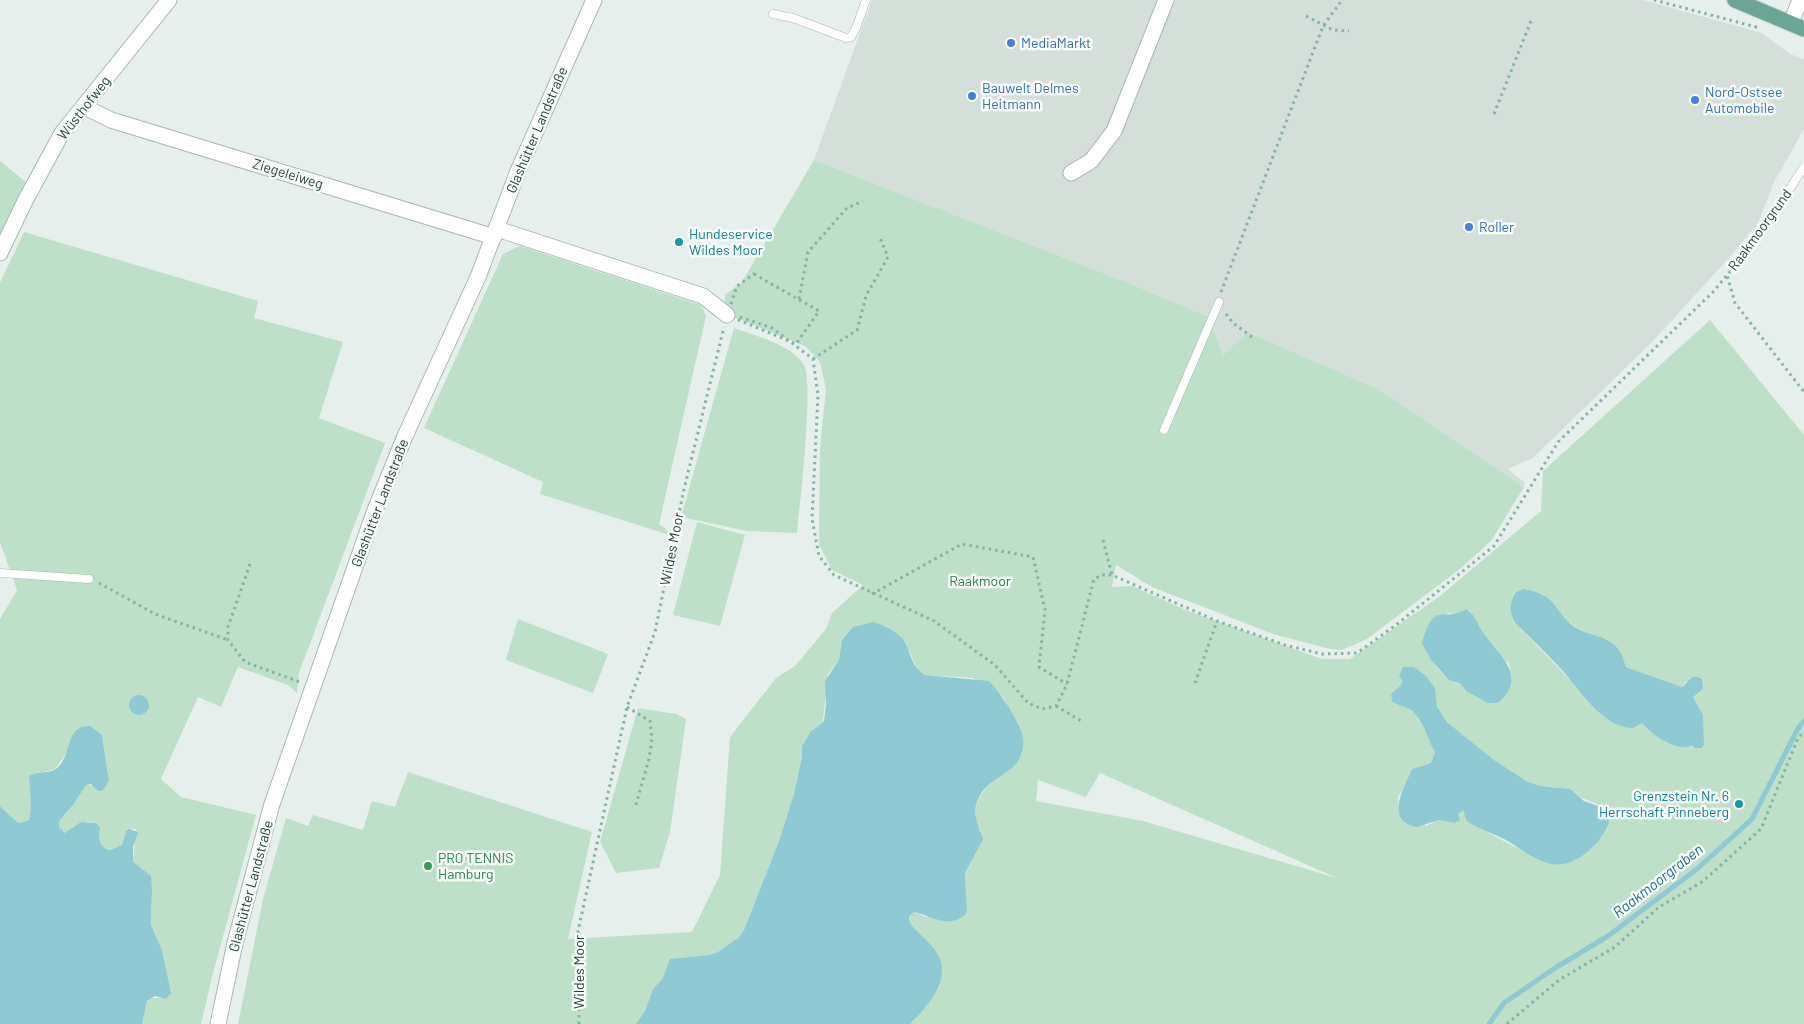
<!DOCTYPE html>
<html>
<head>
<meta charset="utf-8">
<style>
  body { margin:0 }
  canvas { display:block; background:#e6efeb }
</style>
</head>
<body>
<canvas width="1804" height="1024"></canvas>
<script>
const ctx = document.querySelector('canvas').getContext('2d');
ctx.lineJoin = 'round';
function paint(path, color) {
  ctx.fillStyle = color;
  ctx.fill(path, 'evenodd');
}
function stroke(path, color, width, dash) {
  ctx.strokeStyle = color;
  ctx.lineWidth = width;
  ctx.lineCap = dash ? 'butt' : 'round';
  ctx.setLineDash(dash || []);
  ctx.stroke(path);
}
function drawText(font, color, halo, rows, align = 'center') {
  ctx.font = font + ' Barlow,sans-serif';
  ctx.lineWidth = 5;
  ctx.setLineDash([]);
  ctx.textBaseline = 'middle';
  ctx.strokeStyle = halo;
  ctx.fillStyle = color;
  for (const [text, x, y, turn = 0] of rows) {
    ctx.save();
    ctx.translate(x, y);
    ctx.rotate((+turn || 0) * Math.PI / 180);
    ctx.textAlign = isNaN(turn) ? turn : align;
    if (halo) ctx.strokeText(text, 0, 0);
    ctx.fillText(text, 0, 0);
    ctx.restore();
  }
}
const built = new Path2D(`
  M872,0H1643L1762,33L1790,54L1804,59V129L1774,182L1758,223L1728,259L1652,342L1533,458L1508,469L1525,483L1524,487L1376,388L1247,332L1223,355L1212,327L1216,320L1126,282L814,160Z`);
const green = new Path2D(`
  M814,160L1126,282L1216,320L1212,327L1223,355L1247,332L1376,388L1524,487L1491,541L1460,569L1367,639L1342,650L1330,649L1273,634L1152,587L1116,565L1112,587L1132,586L1188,611L1322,659H1350L1440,596L1541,511L1543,471L1710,320L1804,435V1024H910L916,1018L942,974C942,946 908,932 909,916L914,912L926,917L966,889L965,873L981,831C964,803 989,782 1011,769L1009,710L1004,698L973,678L925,675L918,671L909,650L842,640L839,660L828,674L823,721L811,731L802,746V757L794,794L779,841L744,930L739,937L718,952L709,955L670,959L662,979L653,989L645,1011L636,1024H238L263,899L286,818L308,826L313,815L363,830L372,801L395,807L408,772L592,832L568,939L692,932L720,875L730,737L776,678L795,666L826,629L832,613L863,585L832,570L819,545L820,447L826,389L820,362L805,346L724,313L725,295L742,282ZM1532,591C1560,601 1552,609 1570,623C1591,640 1616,635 1626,667L1682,687L1686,681L1703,689L1693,697L1703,730L1704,745L1702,748C1681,747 1657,741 1642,723L1608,719L1516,624ZM1466,609L1470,610L1482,632L1503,659L1509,663L1512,677C1498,679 1472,686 1459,684C1445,681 1421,652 1424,637C1426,628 1441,619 1448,613L1456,614ZM1402,680L1435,688L1436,707L1447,722L1494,760L1528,782L1541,786L1556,787L1599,805L1527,852C1507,843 1475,829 1463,810L1459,811L1454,823L1439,820L1426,826L1399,815L1398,798L1412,769L1431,763L1435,752C1426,737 1425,721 1411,710C1406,706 1398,705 1392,702L1391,694L1401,685ZM1100,773L1337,878L1143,821L1036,801L1038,780L1086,797Z
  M0,161L26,182L0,236Z
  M24,232L258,301L254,318L343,342L319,418L385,443L299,673L297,693L288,685L238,667L221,707L198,697L161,779L181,797L256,815L213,973L201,1024H142L147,1002L151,998H160L171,993L162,950L151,925L152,890L133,862L136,829H129L126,831L122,845L111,850C98,848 99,838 100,827C88,814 77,827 65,833L59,827V821L73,805L86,784L92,786L108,772L102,735L70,741L68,751L55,769L29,776L31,805L29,820L21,823L17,822L0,806V619L17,590L0,542V283Z
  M520,246L701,305L706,316L659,524L676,537L540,494L543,482L424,428L503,254Z
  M734,328C755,336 792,344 804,365C814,386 800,503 797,533L747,531L681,517Z
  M697,522L745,535L720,626L673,615Z
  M518,619L608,654L593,693L506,660Z
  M638,708L676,714L686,719L670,832L659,868L616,873L600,842Z`);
const water = new Path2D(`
  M1524,589C1561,596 1553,614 1578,629C1589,635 1604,636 1613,644C1621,650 1623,658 1626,667L1682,687C1689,682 1691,673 1702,679L1703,689L1693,697L1703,715L1704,745L1702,748H1694L1692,746C1675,751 1653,736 1642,723L1633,728C1601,727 1580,689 1560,668C1546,653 1531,638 1516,624C1509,613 1509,603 1516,592Z
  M1466,609C1474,612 1478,626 1484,634C1500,657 1529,676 1498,703H1488L1466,691L1461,684L1449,680L1431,660L1422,643C1435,598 1441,624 1466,609Z
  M874,622C884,626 894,630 902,638C911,650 911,668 925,675L989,681C1000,692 1019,721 1023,737C1025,746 1021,758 1015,765C1002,778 984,782 977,802C972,814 979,827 983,839L965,873L967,913C949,930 933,916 914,912L909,916C909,923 912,925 916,930C923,937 931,944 937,953C953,979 927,1007 910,1024H636L645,1011L653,989L662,979L670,959L709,955L718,952L739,937L744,930L779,841L794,794L802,757V746L811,731L824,721L826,705L825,681L839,660L842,640L853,627Z
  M1403,667H1414L1426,676L1435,688L1437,707L1447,722L1494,760L1528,782L1541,786L1570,789L1584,801L1604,808L1609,822C1601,845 1571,873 1544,862C1530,857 1517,846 1504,839C1498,836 1469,824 1467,821C1465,818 1465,814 1463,810L1458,814L1460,820L1454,823L1439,820L1417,827C1384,821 1404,787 1412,769L1431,763L1435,752C1426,737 1425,722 1411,710C1406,707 1398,705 1392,702L1391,694L1401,685L1402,680L1399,675Z
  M129 705a10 10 0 1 1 20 0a10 10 0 1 1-20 0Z
  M90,726L102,735L109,781L102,791H98L91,784L86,785L73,805L59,821V827L65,833L81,822L96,823L100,827C99,838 98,848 111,850L122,845L126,831L129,829L138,832L133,847V862L151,876L152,890L151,925L162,950L171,993L166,999L155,996L147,1001L142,1024H0V806L17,822L21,823L29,820L31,805L29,776C37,771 48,774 56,769C73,756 64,725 90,726Z`);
const stream = new Path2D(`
  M1489,1024L1504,1003L1555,968L1608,936L1697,869L1752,819L1797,730L1804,721`);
const path = new Path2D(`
  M1654,0L1760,28
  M1306,16L1333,30L1349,31
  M1494,114L1531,21
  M1780,203L1760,234L1727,275L1735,303L1804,392
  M754,274L819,311L796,344L727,315L737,286Z
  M1221,292L1323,26L1342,0
  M799,299L808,252L847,208L863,201
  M1226,314L1233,323L1252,337
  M740,317L772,328L813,359L818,395L812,519L819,556L834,575L934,621L995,665L1028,703L1042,709L1056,706L1067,684L1094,579L1102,575H1112L1217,621L1285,645L1322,654L1357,653L1396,625L1494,546L1558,442L1714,291L1727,275
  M813,359L857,330L866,296L888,257L880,238
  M1103,540L1112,575
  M250,564L228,627V640L245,662L300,682
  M99,583L155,614L228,640
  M872,594L962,544L1033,557L1045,610L1039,667L1067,684
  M1195,683L1217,621
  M1056,706L1083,722
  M627,707L650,721L652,739L649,759L635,808
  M579,1024L578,931L627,707L655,632L684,489L724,327
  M1507,1024L1559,980L1615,947L1659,907L1702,882L1761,829L1798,738L1804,731`);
const service = new Path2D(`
  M773,14L793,18L846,38L851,37L856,28L866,0
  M1785,196L1804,167
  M1164,430L1219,302
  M0,573L89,579`);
const minor = new Path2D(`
  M1791,23L1800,0
  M85,107L111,120L494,237
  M1071,173L1091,161L1114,131L1166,0
  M497,229L703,296L727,315
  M0,253L25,201L62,133L169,0`);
const tertiary = new Path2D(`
  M218,1024L235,943L272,804L375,510L405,436L478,277L518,171L594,0`);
const primary = new Path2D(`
  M1735,0L1804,29`);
const markers = [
  [1011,43,5,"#3f7fe0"],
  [972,96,5,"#3f7fe0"],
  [1695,100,5,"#3f7fe0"],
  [1469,227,5,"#3f7fe0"],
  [679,242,5,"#0f9aa8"],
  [1739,804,5,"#0f9aa8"],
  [428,866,5,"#2e9e5b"]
];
const shopNames = [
  ["MediaMarkt",1021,43],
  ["Bauwelt Delmes",982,88],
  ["Heitmann",982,104],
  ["Nord-Ostsee",1705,92],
  ["Automobile",1705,108],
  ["Roller",1479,227]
];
const streetNames = [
  ["Wüsthofweg",84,108,-52],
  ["Glashütter Landstraße",537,130,-67],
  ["Ziegeleiweg",288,174,17],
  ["Raakmoorgrund",1760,230,-54],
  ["Glashütter Landstraße",380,503,-69],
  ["Wildes Moor",672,549,-79],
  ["Glashütter Landstraße",251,886,-75],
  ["Wildes Moor",579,972,-90]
];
const cultureNames = [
  ["Hundeservice",689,234],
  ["Wildes Moor",689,250],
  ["Grenzstein Nr. 6",1729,796,"right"],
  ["Herrschaft Pinneberg",1729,812,"right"]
];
const parkNames = [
  ["Raakmoor",980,581]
];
const leisureNames = [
  ["PRO TENNIS",438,858],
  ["Hamburg",438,874]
];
const waterNames = [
  ["Raakmoorgraben",1658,881,-38]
];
paint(built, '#d4dfda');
paint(green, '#bfe0c8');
paint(water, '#8ec9d4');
stroke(stream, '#8ec9d4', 5);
stroke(service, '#a8b8b2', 9);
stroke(minor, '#a8b8b2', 17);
stroke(tertiary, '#a8b8b2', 17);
stroke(primary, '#c2cac8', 17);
stroke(path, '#86b3a5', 3, [2.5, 4]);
stroke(service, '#fff', 8);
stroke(minor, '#fff', 15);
stroke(tertiary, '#fff', 15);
stroke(primary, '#6aa596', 15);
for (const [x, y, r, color] of markers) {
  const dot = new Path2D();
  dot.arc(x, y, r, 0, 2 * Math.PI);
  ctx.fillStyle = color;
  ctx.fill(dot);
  stroke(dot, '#f7fbf9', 2);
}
drawText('14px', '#366cbe', '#f7fbf9', shopNames, 'left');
drawText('14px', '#24423a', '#f7fbf9', streetNames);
drawText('14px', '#0d838f', '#f7fbf9', cultureNames, 'left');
drawText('14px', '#2d7a4b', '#f7fbf9', parkNames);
drawText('14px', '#27864d', '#f7fbf9', leisureNames, 'left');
drawText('italic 15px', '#1c6f80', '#f7fbf9', waterNames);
</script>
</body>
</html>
